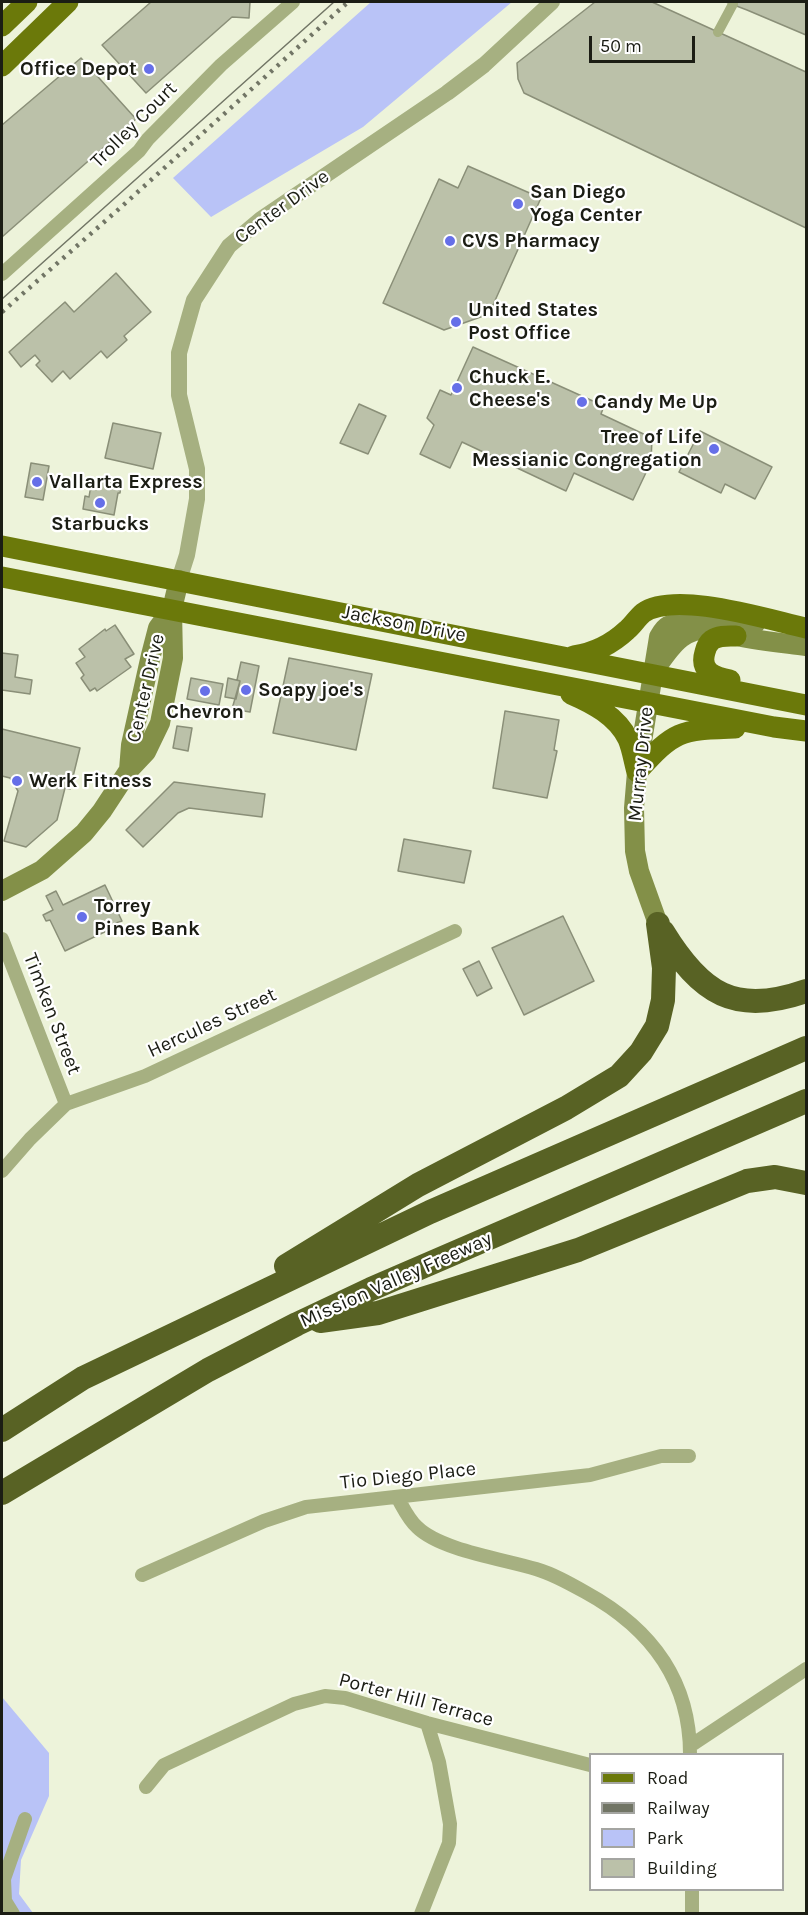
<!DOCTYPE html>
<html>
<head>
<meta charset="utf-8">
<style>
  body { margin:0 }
  #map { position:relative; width:808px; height:1915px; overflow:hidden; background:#edf3da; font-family:Karla,sans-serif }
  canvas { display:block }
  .frame { position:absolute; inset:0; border:3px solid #1b1d14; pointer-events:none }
  .legend { position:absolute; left:589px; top:1753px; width:195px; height:138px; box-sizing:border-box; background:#fff; border:2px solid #a4a5a1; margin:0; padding:8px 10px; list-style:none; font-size:18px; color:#1b1d14 }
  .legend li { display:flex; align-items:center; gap:12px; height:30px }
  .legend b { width:30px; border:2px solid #a4a5a1 }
  .scale { position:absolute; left:589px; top:36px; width:106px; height:27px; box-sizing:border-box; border:3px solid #1b1d14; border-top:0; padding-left:8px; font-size:18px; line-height:21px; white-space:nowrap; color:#1b1d14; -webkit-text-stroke:4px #fff; paint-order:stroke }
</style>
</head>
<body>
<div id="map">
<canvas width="808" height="1915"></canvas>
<div class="frame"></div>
<ul class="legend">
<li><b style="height:8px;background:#6b790a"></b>Road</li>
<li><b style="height:8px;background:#717565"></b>Railway</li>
<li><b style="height:16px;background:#b9c3f7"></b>Park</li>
<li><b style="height:16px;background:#bbc1a9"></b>Building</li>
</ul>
<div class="scale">50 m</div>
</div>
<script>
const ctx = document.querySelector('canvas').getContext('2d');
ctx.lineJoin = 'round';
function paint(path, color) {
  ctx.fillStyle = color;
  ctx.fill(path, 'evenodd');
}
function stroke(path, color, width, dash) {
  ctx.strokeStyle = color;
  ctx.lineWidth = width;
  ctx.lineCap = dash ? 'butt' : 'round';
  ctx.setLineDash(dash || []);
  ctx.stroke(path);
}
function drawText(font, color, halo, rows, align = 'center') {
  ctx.font = font + ' Karla,sans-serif';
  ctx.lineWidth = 4.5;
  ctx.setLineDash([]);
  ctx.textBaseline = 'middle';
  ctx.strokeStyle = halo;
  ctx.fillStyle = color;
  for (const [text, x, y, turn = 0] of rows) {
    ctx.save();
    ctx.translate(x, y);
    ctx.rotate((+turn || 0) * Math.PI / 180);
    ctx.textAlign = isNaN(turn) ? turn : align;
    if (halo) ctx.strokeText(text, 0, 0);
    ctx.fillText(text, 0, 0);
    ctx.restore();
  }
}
const green = new Path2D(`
  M371,2H512L363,127L211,217L173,178Z
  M2,1697L49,1753V1796L21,1860L19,1894L33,1913H2Z`);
const building = new Path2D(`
  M151,2H250L249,18L232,17L146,93L102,45Z
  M595,2H652L806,72V228L524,93L518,79L517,63Z
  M726,2H806V35L747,10Z
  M81,58L136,119L2,237V125Z
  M468,166L541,198L489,314L444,330L383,303L439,179L458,188Z
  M116,273L151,312L124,336L127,340L107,358L101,351L70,379L63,371L52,382L36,365L40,361L35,355L21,367L9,352L65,302L74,312Z
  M473,347L604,406L601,414L652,438L651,462L633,500L574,473L566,491L462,442L450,468L420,454L434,425L427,418L440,390L451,395Z
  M359,404L386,416L368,454L340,443Z
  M113,423L161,433L153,469L105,458Z
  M700,431L772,467L755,499L725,484L721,493L679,472Z
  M31,463L49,466L43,500L25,497Z
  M92,479L121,485L120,493H118L114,515L83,509L85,496L89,497Z
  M115,625L134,654L125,659L131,667L97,691L95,688L90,691L81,678L84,675L76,663L85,657L79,649L105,629L106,631Z
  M2,653L18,655L15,677L32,680L30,694L2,690Z
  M289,658L372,674L356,750L273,733Z
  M241,662L259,666L250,712L232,709L240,681L237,680Z
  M191,678L223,684L219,705L187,699Z
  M228,678L240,681L236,699L225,697Z
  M505,711L559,720L554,750L557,751L547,798L493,788Z
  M177,726L192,728L188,751L173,748Z
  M2,729L80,748L70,789L65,788L57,820L26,847L4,841L18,791L10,778L2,776Z
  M174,782L265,794L262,817L189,808L178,813L143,847L126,830Z
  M404,839L471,851L464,883L398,871Z
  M105,885L122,921L116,923L117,926L65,951L50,920L46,921L43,915L53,910L46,896L56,891L63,905Z
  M563,916L594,981L524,1015L492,948Z
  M479,961L492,988L477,996L463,969Z`);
const pedestrian = new Path2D(`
  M718,32L733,4`);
const minor = new Path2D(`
  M2,274L139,151L148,139L221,65L293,2
  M2,939L66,1104
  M2,1171L30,1139L66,1104L145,1076L455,931
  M397,1497C403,1507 408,1519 417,1527C440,1550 503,1559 536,1569C553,1574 569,1583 585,1592C649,1627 690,1679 690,1754
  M142,1575L264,1521L306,1507L590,1475L661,1456H689
  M690,1746L806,1669
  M146,1787L164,1765L294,1704L325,1696L345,1698L427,1723L590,1765
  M692,1890V1914
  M13,1914L5,1901L4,1879L25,1819
  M421,1914L449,1843L450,1824L439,1762L427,1723`);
const tertiary = new Path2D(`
  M179,580L187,555L197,499V469L179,395V353L194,300L229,246L261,219L447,93L484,65L552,2`);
const secondary = new Path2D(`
  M656,668C673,643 685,625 719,630C725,631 731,635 737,636C760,641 783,643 806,646
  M129,770L131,745L151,655L158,628L172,609
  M2,891L42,870L84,833L102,811L129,770L146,752L160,723L173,658L172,609L179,580
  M658,924L639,871L635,851L634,808L637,772L659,637C662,632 664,628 668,626C690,614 731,621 755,624`);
const primary = new Path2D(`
  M2,26L27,2
  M2,66L68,2
  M2,546L806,705
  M2,577L774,727L806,731
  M574,656C594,653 612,644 627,630C633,625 637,618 643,613C675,590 769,620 806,628
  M730,680C715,677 699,672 705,652C706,648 708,643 712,640C719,635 729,636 736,636
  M571,694C592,703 617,716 628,739C632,748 634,761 637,772C675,730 679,730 735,728`);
const motorway = new Path2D(`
  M663,932C701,994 735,1016 806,991
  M286,1266L418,1185L566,1108L619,1076L641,1052L657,1026L663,1000L664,968L658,924
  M320,1321L378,1313L578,1250L747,1181L775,1177L806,1183
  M2,1430L83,1378L430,1212L806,1048
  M2,1493L208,1370L297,1324L371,1289L806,1101`);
const tram = new Path2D(`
  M2,299L334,2`);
const rail = new Path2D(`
  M2,312L120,208L348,2`);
const markers = [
  [149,69,6,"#666fe8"],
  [518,204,6,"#666fe8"],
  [450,241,6,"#666fe8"],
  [456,322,6,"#666fe8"],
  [457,388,6,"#666fe8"],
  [582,402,6,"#666fe8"],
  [714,449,6,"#666fe8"],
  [37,482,6,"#666fe8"],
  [100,503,6,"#666fe8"],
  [246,690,6,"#666fe8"],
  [205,691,6,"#666fe8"],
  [17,781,6,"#666fe8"],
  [82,917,6,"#666fe8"]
];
const poiNames = [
  ["Office Depot",137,69,"right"],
  ["San Diego",530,192],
  ["Yoga Center",530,215],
  ["CVS Pharmacy",462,241],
  ["United States",468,310],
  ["Post Office",468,333],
  ["Chuck E.",469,377],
  ["Cheese's",469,400],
  ["Candy Me Up",594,402],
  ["Tree of Life",702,437,"right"],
  ["Messianic Congregation",702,460,"right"],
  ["Vallarta Express",49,482],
  ["Starbucks",100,524,"center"],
  ["Soapy joe's",258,690],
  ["Chevron",205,712,"center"],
  ["Werk Fitness",29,781],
  ["Torrey",94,906],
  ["Pines Bank",94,929]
];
const streetNames = [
  ["Trolley Court",134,125,-45],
  ["Center Drive",282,207,-36],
  ["Jackson Drive",404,624,11],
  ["Center Drive",146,688,-77],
  ["Murray Drive",641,764,-84],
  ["Timken Street",52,1014,69],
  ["Hercules Street",212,1023,-25],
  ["Mission Valley Freeway",396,1280,-24],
  ["Tio Diego Place",408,1476,-6],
  ["Porter Hill Terrace",416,1700,15]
];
paint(green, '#b9c3f7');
paint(building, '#bbc1a9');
stroke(building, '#8a8f78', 1.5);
stroke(pedestrian, '#a6b081', 10);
stroke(minor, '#a6b081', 14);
stroke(tertiary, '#a6b081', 16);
stroke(secondary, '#839048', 20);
stroke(primary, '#6b790a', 21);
stroke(motorway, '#586224', 24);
stroke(tram, '#717565', 1.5);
stroke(rail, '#717565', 4.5, [3, 6]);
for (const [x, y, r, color] of markers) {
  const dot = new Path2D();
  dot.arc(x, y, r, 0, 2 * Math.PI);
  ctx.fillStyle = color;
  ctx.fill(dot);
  stroke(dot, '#fff', 2);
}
drawText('bold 20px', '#1b1d14', '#fff', poiNames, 'left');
drawText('20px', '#1b1d14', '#fff', streetNames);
</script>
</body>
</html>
